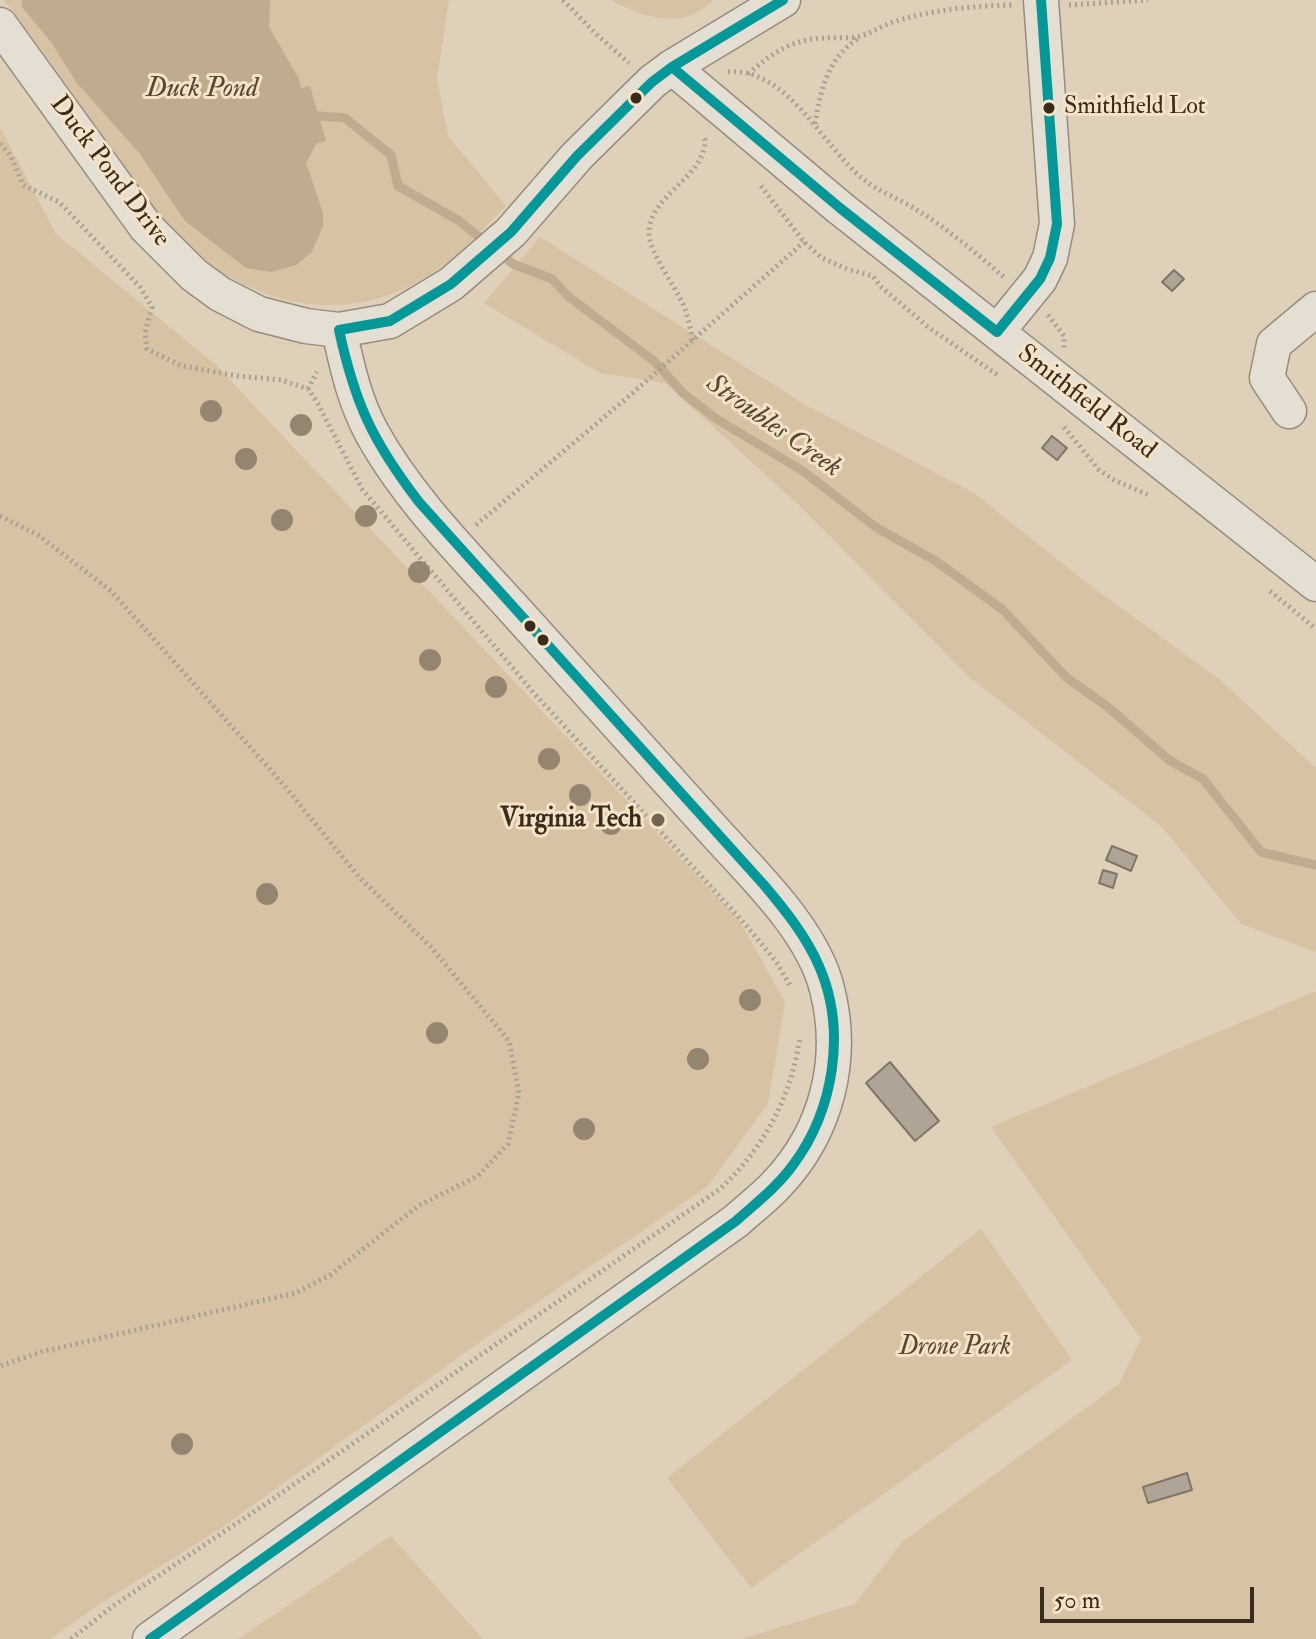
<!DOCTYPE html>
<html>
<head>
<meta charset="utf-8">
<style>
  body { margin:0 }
  #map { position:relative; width:1316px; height:1639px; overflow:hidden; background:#dfd0b9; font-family:"IM FELL Double Pica",serif }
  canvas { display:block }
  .scale { position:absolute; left:1040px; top:1587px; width:214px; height:36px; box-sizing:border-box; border:4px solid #382c1f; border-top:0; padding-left:10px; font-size:24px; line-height:28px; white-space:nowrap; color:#382c1f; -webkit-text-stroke:6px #f5e3c7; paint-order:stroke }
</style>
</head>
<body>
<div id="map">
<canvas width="1316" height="1639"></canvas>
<div class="scale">50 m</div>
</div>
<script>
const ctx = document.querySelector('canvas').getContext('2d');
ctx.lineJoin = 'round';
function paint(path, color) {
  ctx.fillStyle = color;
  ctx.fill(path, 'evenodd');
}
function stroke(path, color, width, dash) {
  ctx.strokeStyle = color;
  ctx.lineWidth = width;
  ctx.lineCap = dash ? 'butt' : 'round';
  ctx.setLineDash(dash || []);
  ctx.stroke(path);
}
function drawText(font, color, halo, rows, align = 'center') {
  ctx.font = font + ' "IM FELL Double Pica",serif';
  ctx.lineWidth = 6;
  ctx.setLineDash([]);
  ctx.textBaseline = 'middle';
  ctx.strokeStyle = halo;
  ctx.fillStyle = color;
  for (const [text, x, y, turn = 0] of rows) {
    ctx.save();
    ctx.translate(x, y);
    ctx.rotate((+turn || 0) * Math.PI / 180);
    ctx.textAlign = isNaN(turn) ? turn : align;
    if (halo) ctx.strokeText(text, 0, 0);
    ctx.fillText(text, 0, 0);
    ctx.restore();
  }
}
const green = new Path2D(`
  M4,0H449L437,79L448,136L506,206C479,233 453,262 419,281C335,329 241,301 176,235C154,212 136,184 118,158C80,105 44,51 4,0Z
  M611,0H713C685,31 643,18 611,0Z
  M0,127L56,234L216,365L739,920L785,1002L768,1103L708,1186L491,1334L221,1528L94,1608L50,1639H0Z
  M540,237L804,404L974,493L1087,583L1219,679L1316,768V952L1241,924L1162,827L968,676L804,510L665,383L600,373L484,303Z
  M1316,991V1639H742L855,1604L902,1542L1119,1384L1141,1339L991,1127Z
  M981,1229L1072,1360L751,1588L667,1478Z
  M391,1536L483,1639H238Z`);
const water = new Path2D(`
  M22,0H270L269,27L299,79L301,88L310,86L326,141L316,144L306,163L323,213V226L312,252L296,265L271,272L246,268L185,221L140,154L76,82L51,42L22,7Z`);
const stream = new Path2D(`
  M307,115L345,118L391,155L398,186L458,220L513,264L552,279L569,297L654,361L683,393L715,418L803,471L877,528L934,560L1002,609L1067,678L1108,707L1169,760L1203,779L1261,852L1316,865`);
const building = new Path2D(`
  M1174,270L1184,279L1172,291L1162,282Z
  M1052,436L1067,448L1057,460L1042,448Z
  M1112,846L1137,856L1131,871L1106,860Z
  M1103,870L1117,874L1113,888L1099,883Z
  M890,1062L939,1121L915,1141L866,1083Z
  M1187,1473L1192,1490L1148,1503L1143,1487Z`);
const path = new Path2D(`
  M563,0L596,34L629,63
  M1069,5L1148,0
  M728,72C788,67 823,147 863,179C879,192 900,199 917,210C948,229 977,254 1005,278
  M748,74C772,53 792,39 824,38C836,37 850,39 861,36C871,33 880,27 890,23C929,10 971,6 1012,5
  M815,124C821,87 828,58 860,37
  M0,144L11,156L23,185L59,202L140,287L152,307L145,332L147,349L182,366L238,376L282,380L308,389L317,402L362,489L533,692L746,925L777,963L791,987
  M761,186L804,242L822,258L847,269L873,276L880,286L928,327L999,376
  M1048,315L1064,336V348
  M693,340C690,328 688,316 683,304C674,284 649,253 649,232C650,194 705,178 705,140L702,136
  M308,389L317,372
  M1064,427L1099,470L1114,480L1151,496
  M0,516L38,535L111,591L282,783L359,877L431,947L509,1041L519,1093L508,1144L478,1176L418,1206L330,1275L295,1293L41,1352L0,1366
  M476,525L628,397L804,242
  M1270,591L1316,629
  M71,1639L113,1606L270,1501L720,1189C764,1148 792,1096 800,1036`);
const minor = new Path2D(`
  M0,25L146,227L194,275L220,294L259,314L306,326L339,330L390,321L451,284L511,232L577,156L652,82L672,67L783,0
  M672,67L840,208L1316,584
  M997,332L1040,279L1050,258L1057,224L1041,0
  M1289,411L1267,378L1274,344L1316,309
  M150,1639L736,1221C749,1209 764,1198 776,1185C827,1132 845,1059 827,989C813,931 754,875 715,832C647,757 580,682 512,607C463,553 408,498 372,433C354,400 347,366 339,330`);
const bus1 = new Path2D(`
  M672,67L840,208L997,332L1040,279L1050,258L1057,224L1041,0
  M339,330L390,321L451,284L511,232L577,156L652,82L672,67L783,0
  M150,1639L736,1221C756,1203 777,1187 793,1165C834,1110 847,1030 819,966C806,936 785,910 764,885L419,502C373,442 355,404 339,330`);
const trees = [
  [211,411],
  [301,425],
  [246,459],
  [366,516],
  [282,520],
  [419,572],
  [430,660],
  [496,687],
  [549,759],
  [580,795],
  [611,824],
  [267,894],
  [750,1000],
  [437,1033],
  [698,1059],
  [584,1129],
  [182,1444]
];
const markers = [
  [636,98,7,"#382c1f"],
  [1049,108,7,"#382c1f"],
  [530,626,7,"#382c1f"],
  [543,640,7,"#382c1f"],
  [658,820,8,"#726555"]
];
const busNames = [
  ["Smithfield Lot",1064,108]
];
const streetNames = [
  ["Duck Pond Drive",109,172,53],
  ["Smithfield Road",1086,403,38]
];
const poiNames = [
  ["Virginia Tech",642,820]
];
const parkNames = [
  ["Drone Park",955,1348]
];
const waterNames = [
  ["Duck Pond",202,90],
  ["Stroubles Creek",773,427,35]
];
paint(green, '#d7c2a4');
paint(water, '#bfab8d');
stroke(stream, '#bfab8d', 9);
paint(building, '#afa495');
stroke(building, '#7f7669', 2);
stroke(minor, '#968c7e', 37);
stroke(path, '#a7a096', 5, [2, 4]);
stroke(minor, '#e5ded2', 34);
stroke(bus1, '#069899', 10);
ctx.fillStyle = '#948571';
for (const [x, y] of trees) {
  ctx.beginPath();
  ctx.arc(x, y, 11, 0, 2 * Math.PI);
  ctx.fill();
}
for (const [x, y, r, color] of markers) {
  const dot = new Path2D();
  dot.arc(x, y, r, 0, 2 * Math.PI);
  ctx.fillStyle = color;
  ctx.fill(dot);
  stroke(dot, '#f5e3c7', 3);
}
drawText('24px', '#382c1f', '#f5e3c7', busNames, 'left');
drawText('26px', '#382c1f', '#f5e3c7', streetNames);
drawText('bold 26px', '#382c1f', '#f5e3c7', poiNames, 'right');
drawText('italic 26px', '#564836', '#f5e3c7', parkNames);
drawText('italic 28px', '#564836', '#f5e3c7', waterNames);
</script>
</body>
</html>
